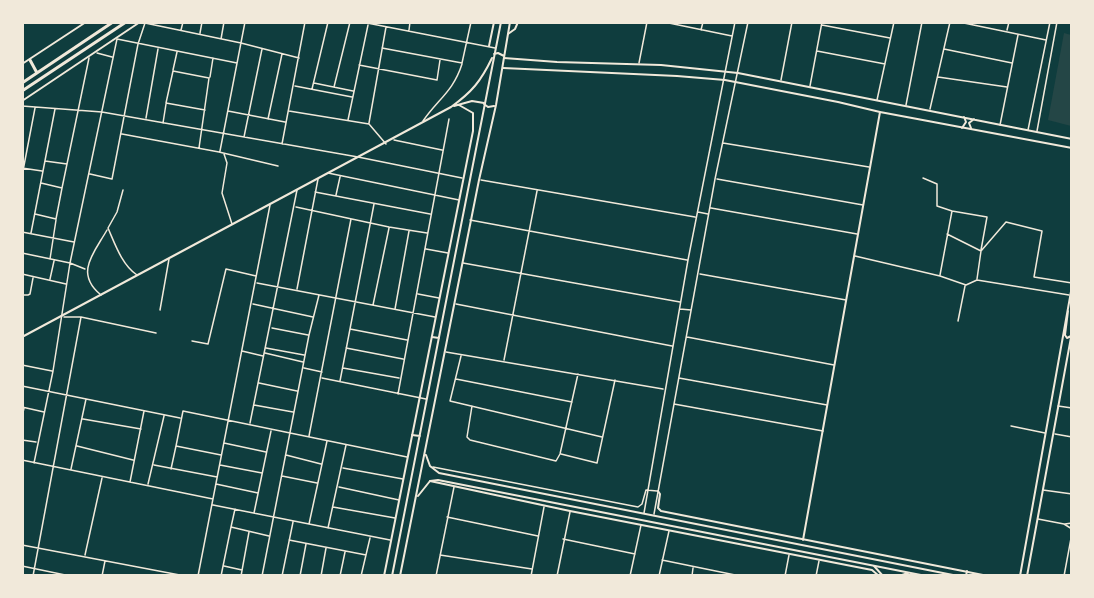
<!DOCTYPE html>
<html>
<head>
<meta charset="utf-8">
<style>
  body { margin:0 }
  #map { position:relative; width:1094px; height:598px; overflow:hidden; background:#0f3d3e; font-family:Montserrat,sans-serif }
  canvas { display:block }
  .frame { position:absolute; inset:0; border:24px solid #f1e9da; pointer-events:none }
</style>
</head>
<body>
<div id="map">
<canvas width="1094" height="598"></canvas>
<div class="frame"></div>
</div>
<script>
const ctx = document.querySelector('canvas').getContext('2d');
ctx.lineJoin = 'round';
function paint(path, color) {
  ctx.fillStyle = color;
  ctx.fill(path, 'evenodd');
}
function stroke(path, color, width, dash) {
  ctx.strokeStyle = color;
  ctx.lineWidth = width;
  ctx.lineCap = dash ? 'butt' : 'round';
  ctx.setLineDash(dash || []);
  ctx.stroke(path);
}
const green = new Path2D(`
  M1064,33L1071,35V126L1048,120Z`);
const minor = new Path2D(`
  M362,22L495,48
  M664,22L732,36
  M959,22L1046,40
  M145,23L241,43L299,58
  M822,25L890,38
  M181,30L183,22
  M409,30L410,22
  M701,30L703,22
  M1007,30L1009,22
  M200,33L202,22
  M221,39L224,22
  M382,48L462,63L471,22
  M944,49L1012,63
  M817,51L885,64
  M97,53L112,57
  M639,63L647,22
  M359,65L437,80L440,60
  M173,70L177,52
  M210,77L213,58
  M938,77L1007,87
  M781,80L792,22
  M314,83L353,91
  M295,86L352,97
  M810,86L822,22
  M334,87L350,22
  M312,89L328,22
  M877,100L894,22
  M906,105L922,22
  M22,106L102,112L358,157L462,178
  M930,109L950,22
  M228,111L285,122
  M289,111L369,124L386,144
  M146,118L158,49
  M268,119L282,54
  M348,120L368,25
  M423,121C438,99 453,92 462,64
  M163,123L166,104
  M369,123L386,27
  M1000,125L1018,35
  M1028,130L1050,22
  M1037,131L1057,22
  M122,134L219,152L278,166
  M244,137L262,49
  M394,140L442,150
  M723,143L869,167
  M282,144L305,22
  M199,148L209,78L173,71L166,103L205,110
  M220,151L245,22
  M224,154L227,163L222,193L232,224
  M45,161L67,164
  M22,168L42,171
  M328,173L459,200
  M90,174L112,179L138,44L145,23
  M22,176L35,108
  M923,178L937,184V206L952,211L940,275
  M717,179L863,205
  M481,180L695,217
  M62,188L89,58
  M123,190L117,212L108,228C115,244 122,265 137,275
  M315,192L430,214
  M336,195L340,177
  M296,207L389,227L427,233
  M711,208L857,234
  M952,211L987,217L981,250
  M698,212L708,214
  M35,214L56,219L62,188L41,183
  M470,220L687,260
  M22,232L74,242
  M31,233L55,109
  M947,234L981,251L977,279
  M426,249L448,253
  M981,251L1006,222L1042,231L1034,277L1072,283
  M22,253L70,263L85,269
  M855,256L940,276L966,285L977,280L1069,295
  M50,259L56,220
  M463,263L680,302
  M22,274L66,284
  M700,274L846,300
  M50,279L54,261
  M257,283L435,317
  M297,289L318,179
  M418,294L439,298
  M22,295H28L30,294L33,278
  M101,295C74,273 94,253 107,230
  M253,304L313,317
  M456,304L672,346
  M373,305L389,228
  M395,309L409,231
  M680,309L691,310
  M160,310L169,259
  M64,317H81L156,333
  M958,321L965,286
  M272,328L308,335
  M350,329L407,340
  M687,337L834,365
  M192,341L208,344L226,269L256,276
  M266,348L304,355
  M346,348L403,359
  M242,351L263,356
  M446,352L663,389
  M265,353L303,362
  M461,356L450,401L602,437
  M504,360L537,191
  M22,365L52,371
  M304,368L322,372
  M343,368L399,378
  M322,378L426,399
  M679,378L827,405
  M456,379L572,402
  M340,381L374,204
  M259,383L297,391
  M22,386L180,418
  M398,394L449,119
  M674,404L823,431
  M254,405L293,412
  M472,406L467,437L470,440L556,461L560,454L578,374
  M1058,406L1072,408
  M22,407L44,412
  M22,417L24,408
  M83,419L141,429
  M250,423L297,190
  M1011,426L1045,433
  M1055,434L1072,437
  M309,436L351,219
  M22,440L36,442
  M224,443L266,452
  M77,446L133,460
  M176,446L183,411L407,457
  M561,454L597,463L615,380
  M286,455L321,464
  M22,460L213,499
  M34,463L53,371L70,263L117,39L237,63
  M154,465L217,477
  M220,465L262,473
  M433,467L638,507L642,504L646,490L657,491
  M343,468L403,479
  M71,469L86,399
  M171,469L176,446L221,455
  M282,476L317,483
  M130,482L144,411
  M148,484L164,416
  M216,484L258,493
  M339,487L399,500
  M1043,490L1072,494
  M213,505L390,540
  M333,507L395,518
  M235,509L231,527L269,536
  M254,513L271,431
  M644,513L688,260L735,22
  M654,514L715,179L748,22
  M447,517L538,536
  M1038,519L1064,524L1072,529
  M309,524L327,441
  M1065,524L1072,523
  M328,528L346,445
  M563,539L635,554
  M289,540L366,555
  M22,545L185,576
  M85,555L102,478
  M440,555L532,569
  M662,560L740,576
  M22,566L70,576
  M224,566L242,570
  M33,576L81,317
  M102,576L105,561
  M198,576L270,205
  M221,576L231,527
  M241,576L249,532
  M262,576L309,335L319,295
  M282,576L293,522
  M300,576L306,544
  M321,576L326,548
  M340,576L345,552
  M361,576L370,538
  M436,576L454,487
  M531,576L544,507
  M557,576L570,512
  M630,576L641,525
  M659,576L669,531
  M692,576L693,568
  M785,576L789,555
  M816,576L819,561
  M1064,576L1072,533`);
const tertiary = new Path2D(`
  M508,34L515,29L518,22
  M489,46L494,22
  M454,106L472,101L484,103
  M22,337L451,107C472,92 481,81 492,58
  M430,481L570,511L872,570L879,576
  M658,491L660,494L658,508L661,511L988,576
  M803,540L880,112
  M384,576L473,131V113L459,105`);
const secondary = new Path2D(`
  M504,58L557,62L661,65L738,73L1072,139
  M22,64L86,22
  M503,68L677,76L725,80L838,102L880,112L1072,148
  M22,101L140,22
  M962,128L966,122L964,117
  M971,128L969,123L974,119
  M1068,311L1065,335L1067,338L1071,336
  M874,566L883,576
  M899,576L908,573
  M1020,576L1072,286
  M1027,576L1072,332`);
const primary = new Path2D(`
  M494,54L498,53L504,56
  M484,104L488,107L494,106
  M432,337L439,338
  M412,435L420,436
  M426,455L430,466L439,473L958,576
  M418,496L430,481L438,480L926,576
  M392,576L501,22
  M400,576L479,180L496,105L510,22
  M966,576L967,571`);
const trunk = new Path2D(`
  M30,60L37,73
  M22,83L113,22
  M22,91L126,22`);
paint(green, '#244646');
stroke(minor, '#f1e9da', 1.5);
stroke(tertiary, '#f1e9da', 2);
stroke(secondary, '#f1e9da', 2);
stroke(primary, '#f1e9da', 2);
stroke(trunk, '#f1e9da', 3);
</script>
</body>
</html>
